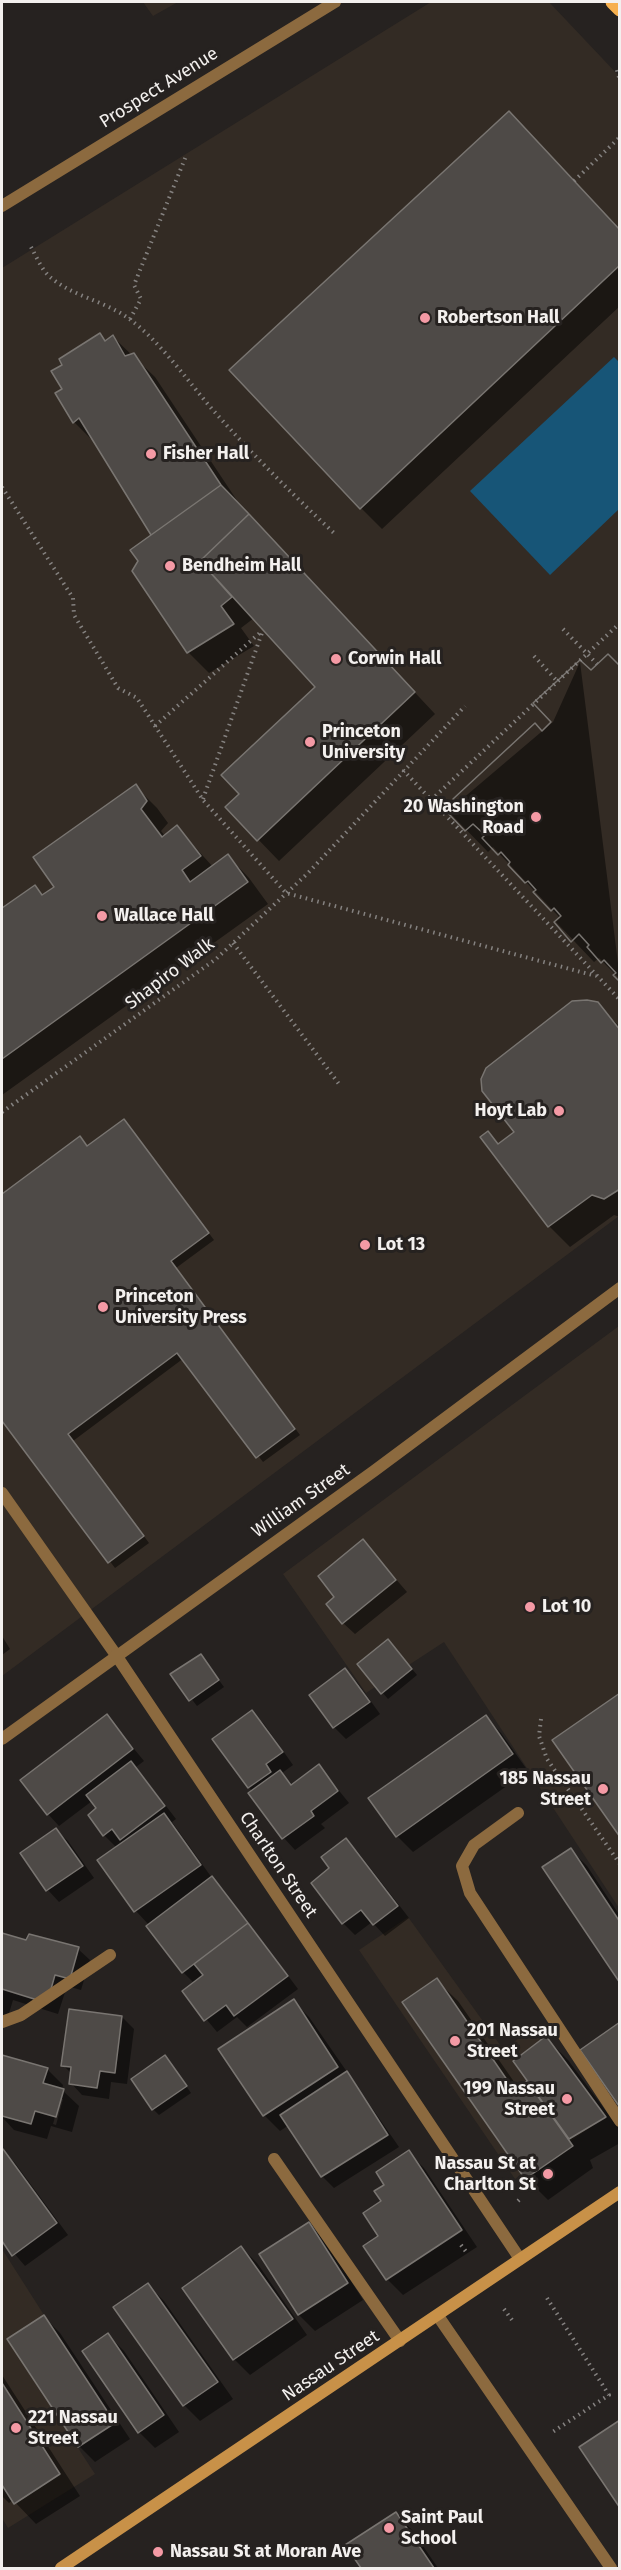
<!DOCTYPE html>
<html>
<head>
<meta charset="utf-8">
<style>
  body { margin:0 }
  #map { position:relative; width:621px; height:2570px; overflow:hidden; background:#262220; font-family:"Fira Sans",sans-serif }
  canvas { display:block }
  .frame { position:absolute; inset:0; border:3px solid #f3f0ee; pointer-events:none }
</style>
</head>
<body>
<div id="map">
<canvas width="621" height="2570"></canvas>
<div class="frame"></div>
</div>
<script>
const ctx = document.querySelector('canvas').getContext('2d');
ctx.lineJoin = 'round';
function paint(path, color) {
  ctx.fillStyle = color;
  ctx.fill(path, 'evenodd');
}
function stroke(path, color, width, dash) {
  ctx.strokeStyle = color;
  ctx.lineWidth = width;
  ctx.lineCap = dash ? 'butt' : 'round';
  ctx.setLineDash(dash || []);
  ctx.stroke(path);
}
function drawText(font, color, halo, rows, align = 'center') {
  ctx.font = font + ' "Fira Sans",sans-serif';
  ctx.lineWidth = 6;
  ctx.setLineDash([]);
  ctx.textBaseline = 'middle';
  ctx.strokeStyle = halo;
  ctx.fillStyle = color;
  for (const [text, x, y, turn = 0] of rows) {
    ctx.save();
    ctx.translate(x, y);
    ctx.rotate((+turn || 0) * Math.PI / 180);
    ctx.textAlign = isNaN(turn) ? turn : align;
    if (halo) ctx.strokeText(text, 0, 0);
    ctx.fillText(text, 0, 0);
    ctx.restore();
  }
}
const built = new Path2D(`
  M143,2H178L153,16Z
  M431,2H549L619,76V1216L2,1676V268Z
  M619,1326V1908L444,1642L366,1693L283,1574Z
  M408,1917L503,2049L539,2025L606,2117L515,2179L359,1950Z
  M2,2249L44,2315L7,2339L95,2474L8,2528L2,2518Z`);
const water = new Path2D(`
  M614,357L620,363L619,509L550,575L470,491Z`);
const shadow = new Path2D(`
  M620,230V306L382,529L361,508Z
  M100,335L106,342L113,337L155,377L242,508L435,714L279,861L227,807L241,794L317,687L254,618L241,628L254,646L209,673L188,652L153,536L96,444L74,422L57,394L64,389V365Z
  M580,662L620,979L599,958L594,962L556,922L560,918L510,865L493,847L488,852L448,811L553,722Z
  M135,786L157,808L168,823L161,831L165,836L177,827L213,867L228,856L249,878L268,904L2,1095V910L35,887L44,896L57,887Z
  M597,1004L620,1027V1217L614,1215L570,1247L549,1226L482,1137L488,1133L500,1145L516,1133Z
  M129,1127L214,1240L176,1268L300,1435L263,1462L184,1358L73,1441L149,1543L115,1568L2,1419V1196L80,1138L88,1147Z
  M363,1541L407,1592L355,1634L343,1623L336,1597Z
  M2,1636L10,1649L2,1655Z
  M394,1647L417,1675L388,1699L359,1665Z
  M201,1656L224,1687L197,1706L173,1675Z
  M345,1670L357,1682L380,1714L346,1739L334,1727Z
  M252,1712L264,1724L293,1765L282,1773L293,1785L319,1766L349,1803L321,1824L325,1828L295,1850L284,1838L250,1794L253,1792L249,1787Z
  M107,1716L144,1761L136,1767L176,1819L172,1822L212,1878L223,1889L298,1989L247,2027L237,2017L217,2032L184,1992L195,1984L183,1972L149,1925L136,1911L99,1860L117,1848L104,1835L98,1809L92,1801L59,1826L48,1814Z
  M486,1717L501,1733L528,1771L413,1852L397,1836Z
  M56,1830L68,1841L94,1878L59,1902L48,1890L22,1853Z
  M346,1840L358,1852L409,1918L385,1936L372,1922L355,1935L343,1923L331,1868Z
  M571,1850L587,1866L620,1916V1980Z
  M2,1935L27,1942L78,1949L90,1960L81,1990L67,1986L58,2014L13,2000L7,2020L2,2018Z
  M436,1980L458,2001L519,2089L529,2081L546,2038L568,2060L620,2130V2143L590,2160L593,2168L548,2200L526,2178L404,2002Z
  M293,2001L309,2017L399,2147L334,2188L322,2176L289,2125L280,2131L264,2115Z
  M122,2017L134,2029L127,2084L111,2082L109,2099L82,2095L71,2083L72,2074L63,2065Z
  M2,2057L47,2069L63,2085L62,2090L79,2106L72,2132L51,2126L47,2139L14,2130L2,2117ZM60,2099H63L56,2125L53,2124Z
  M165,2057L191,2093L159,2115L153,2109Z
  M3,2151L15,2163L68,2235L25,2266L2,2239Z
  M408,2152L424,2168L477,2247L403,2295L387,2279L380,2236L386,2185Z
  M309,2224L325,2240L363,2300L315,2331L299,2315L261,2254Z
  M241,2247L257,2263L307,2335L250,2375L234,2359Z
  M148,2285L164,2301L233,2399L200,2421L184,2405L115,2308Z
  M44,2317L60,2333L130,2439L95,2462L79,2446L9,2339Z
  M108,2335L124,2351L179,2432L155,2448L139,2432Z
  M2,2375L80,2496L36,2524L13,2500L9,2503L2,2496Z
  M396,2514L412,2530L438,2568H363L347,2545Z`);
const building = new Path2D(`
  M509,111L620,230V265L360,509L229,370Z
  M100,333L105,341L113,335L125,356L134,353L221,485L151,535L79,418L73,423L55,393L62,389L51,371L62,365L59,359Z
  M221,485L249,514L200,561L232,597L221,606L234,624L187,653L132,571L138,561L130,550Z
  M249,514L415,692L257,841L225,807L239,794L221,775L315,687L200,561Z
  M608,654L620,666V982L613,975L616,973L604,960L601,963L587,947L589,945L579,934L571,942L554,922L561,916L554,908L551,911L533,892L536,890L528,881L525,883L508,865L510,862L501,852L498,855L482,838L485,835L473,824L465,831L446,811L456,802L453,799L535,723L542,731L551,722L533,703L580,660L591,670Z
  M608,654L620,666V982L613,975L616,973L604,960L601,963L587,947L589,945L579,934L571,942L554,922L561,916L554,908L551,911L533,892L536,890L528,881L525,883L508,865L510,862L501,852L498,855L482,838L485,835L473,824L465,831L446,811L456,802L453,799L535,723L542,731L551,722L533,703L580,660L591,670Z
  M136,784L147,801L141,809L162,837L177,825L201,856L182,870L190,882L228,854L248,882L2,1059V908L35,885L42,895L54,887L33,857Z
  M587,1000L598,1002L620,1030V1189L604,1199L592,1195L548,1227L480,1137L488,1131L498,1144L514,1132L482,1091L481,1079L486,1068L572,1001Z
  M124,1119L209,1233L171,1261L295,1429L256,1458L177,1353L68,1434L144,1536L108,1563L2,1421V1194L80,1136L87,1146Z
  M363,1539L396,1580L342,1624L326,1604L334,1597L318,1576Z
  M388,1639L412,1669L381,1694L357,1664Z
  M201,1654L219,1680L189,1701L170,1674Z
  M345,1668L370,1702L333,1728L309,1695Z
  M620,1693V1837L552,1740Z
  M252,1710L283,1752L266,1764L271,1772L248,1788L212,1739Z
  M107,1714L133,1749L47,1815L20,1780Z
  M486,1715L513,1754L396,1837L368,1798Z
  M131,1761L165,1806L120,1840L112,1829L103,1836L88,1815L96,1808L86,1795Z
  M319,1764L338,1791L311,1811L314,1816L282,1839L248,1793L280,1770L291,1785Z
  M164,1813L201,1865L134,1912L97,1860Z
  M56,1828L83,1866L46,1891L20,1853Z
  M346,1838L398,1906L373,1925L361,1910L342,1924L311,1883L329,1868L321,1857Z
  M571,1848L620,1922V1983L542,1867Z
  M212,1876L248,1923L182,1973L146,1926Z
  M248,1923L288,1976L234,2016L226,2005L204,2021L182,1991L203,1975L194,1964Z
  M2,1933L26,1940L29,1934L79,1947L70,1979L55,1975L47,2003L2,1989Z
  M437,1978L514,2090L527,2081L573,2146L525,2179L402,2002Z
  M294,1999L338,2067L263,2116L218,2049Z
  M69,2009L122,2016L115,2073L100,2071L97,2088L69,2084L71,2067L61,2066Z
  M620,2022V2106H619L580,2050Z
  M546,2036L606,2117L569,2139L513,2061Z
  M2,2055L48,2068L43,2083L64,2089L56,2117L35,2111L31,2124L2,2116Z
  M165,2055L187,2086L152,2110L131,2079Z
  M347,2071L388,2135L321,2177L280,2115Z
  M3,2149L57,2223L12,2256L2,2241V2150Z
  M409,2150L462,2230L386,2280L363,2246L378,2236L363,2213L381,2201L374,2191L384,2185L376,2172Z
  M309,2222L348,2283L298,2315L259,2254Z
  M241,2246L293,2319L233,2360L182,2288Z
  M148,2283L218,2382L183,2406L113,2307Z
  M44,2315L115,2423L78,2447L7,2339Z
  M108,2333L164,2415L138,2433L82,2351Z
  M2,2383L60,2474L14,2504L2,2485Z
  M620,2420V2508L579,2447Z
  M396,2512L434,2568H361L345,2545Z`);
const path = new Path2D(`
  M617,70L620,81
  M574,181L620,137
  M31,247C36,256 41,268 48,275C70,296 103,300 128,318C159,340 187,380 212,409C251,453 291,493 334,533
  M130,319L141,299L134,285L186,156
  M2,487L73,598L74,615L118,688L137,698L203,800L286,893L596,976
  M534,656L557,681
  M155,726L262,631
  M403,770L620,1000
  M203,799L263,630
  M431,800L620,623
  M233,943L339,1084
  M2,1112L216,959L308,873L465,706
  M541,1719L539,1736L547,1759L620,1864
  M518,2201L522,2197
  M461,2245L467,2253
  M547,2298L609,2395L551,2433
  M504,2309L512,2320`);
const service = new Path2D(`
  M2,1493L116,1655
  M518,1813L474,1845L462,1866L470,1893L620,2121
  M274,2159L400,2341
  M438,2316L611,2568`);
const minor = new Path2D(`
  M2,206L335,2
  M116,1655L520,2259
  M2,1739L374,1471L620,1288
  M2,2022L21,2015L110,1955`);
const secondary = new Path2D(`
  M61,2568L620,2192`);
const primary = new Path2D(`
  M613,2L620,9`);
const pathBridge = new Path2D(`
  M563,629L597,664`);
const markers = [
  [425,318,6,"#f49aa5"],
  [151,454,6,"#f49aa5"],
  [170,566,6,"#f49aa5"],
  [336,659,6,"#f49aa5"],
  [310,742,6,"#f49aa5"],
  [536,817,6,"#f49aa5"],
  [102,916,6,"#f49aa5"],
  [559,1111,6,"#f49aa5"],
  [365,1245,6,"#f49aa5"],
  [103,1307,6,"#f49aa5"],
  [530,1607,6,"#f49aa5"],
  [603,1789,6,"#f49aa5"],
  [455,2041,6,"#f49aa5"],
  [567,2099,6,"#f49aa5"],
  [548,2174,6,"#f49aa5"],
  [16,2428,6,"#f49aa5"],
  [389,2528,6,"#f49aa5"],
  [158,2552,6,"#f49aa5"]
];
const streetNames = [
  ["Prospect Avenue",159,88,-32],
  ["Shapiro Walk",170,974,-37],
  ["William Street",301,1501,-35],
  ["Charlton Street",278,1865,56],
  ["Nassau Street",331,2366,-34]
];
const poiNames = [
  ["Robertson Hall",437,318],
  ["Fisher Hall",163,454],
  ["Bendheim Hall",182,566],
  ["Corwin Hall",348,659],
  ["Princeton",322,732],
  ["University",322,753],
  ["20 Washington",524,807,"right"],
  ["Road",524,828,"right"],
  ["Wallace Hall",114,916],
  ["Hoyt Lab",547,1111,"right"],
  ["Lot 13",377,1245],
  ["Princeton",115,1297],
  ["University Press",115,1318],
  ["Lot 10",542,1607],
  ["185 Nassau",591,1779,"right"],
  ["Street",591,1800,"right"],
  ["201 Nassau",467,2031],
  ["Street",467,2052],
  ["199 Nassau",555,2089,"right"],
  ["Street",555,2110,"right"],
  ["Nassau St at",536,2164,"right"],
  ["Charlton St",536,2185,"right"],
  ["221 Nassau",28,2418],
  ["Street",28,2439],
  ["Saint Paul",401,2518],
  ["School",401,2539],
  ["Nassau St at Moran Ave",170,2552]
];
paint(built, '#332b24');
paint(water, '#175577');
paint(shadow, '#0007');
paint(building, '#4e4a47');
stroke(building, '#797571', 1.5);
stroke(path, '#858280', 4, [1.5, 4.5]);
stroke(service, '#8c6a3f', 12);
stroke(minor, '#8c6a3f', 12);
stroke(secondary, '#c89148', 12);
stroke(primary, '#f7b04e', 15);
stroke(pathBridge, '#858280', 4, [1.5, 4.5]);
for (const [x, y, r, color] of markers) {
  const dot = new Path2D();
  dot.arc(x, y, r, 0, 2 * Math.PI);
  ctx.fillStyle = color;
  ctx.fill(dot);
  stroke(dot, '#262220', 2);
}
drawText('18px', '#f3f0ee', '#262220', streetNames);
drawText('bold 18px', '#f3f0ee', '#262220', poiNames, 'left');
</script>
</body>
</html>
